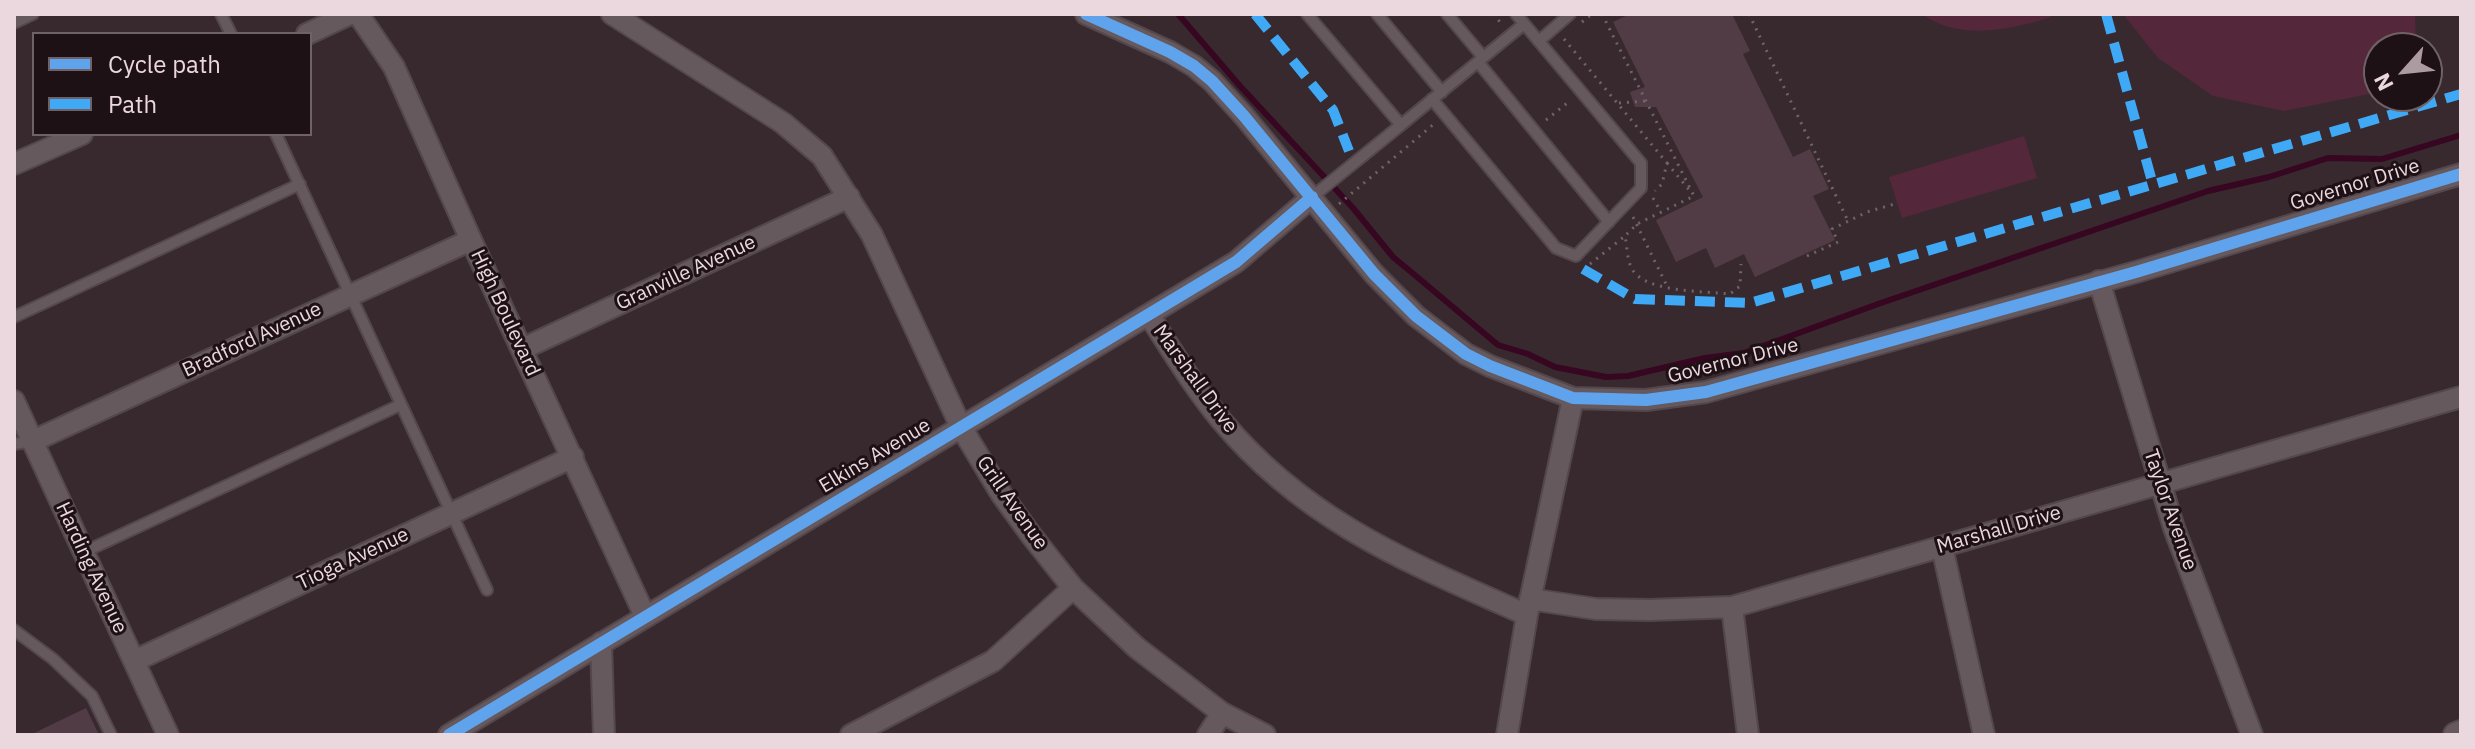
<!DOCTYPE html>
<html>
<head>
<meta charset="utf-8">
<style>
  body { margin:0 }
  #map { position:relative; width:2475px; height:749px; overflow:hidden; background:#38292f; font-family:"IBM Plex Sans",sans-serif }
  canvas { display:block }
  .frame { position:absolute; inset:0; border:16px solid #ebd8de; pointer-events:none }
  .legend { position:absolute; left:32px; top:32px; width:280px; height:104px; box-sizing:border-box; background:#1d1115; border:2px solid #6f6165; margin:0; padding:10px 14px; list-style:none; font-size:24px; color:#ebd8de }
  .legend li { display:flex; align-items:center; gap:16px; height:40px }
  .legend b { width:40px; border:2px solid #6f6165 }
  .north { position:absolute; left:2363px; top:32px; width:80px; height:80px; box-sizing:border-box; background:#1d1115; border:2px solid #6f6165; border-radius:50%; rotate:243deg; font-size:22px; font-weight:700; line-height:32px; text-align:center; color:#ebd8de }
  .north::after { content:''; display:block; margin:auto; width:28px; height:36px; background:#ac9ba1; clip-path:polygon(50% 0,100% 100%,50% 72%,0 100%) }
</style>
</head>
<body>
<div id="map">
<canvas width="2475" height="749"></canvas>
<div class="frame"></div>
<ul class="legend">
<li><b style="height:10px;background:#60a3ed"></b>Cycle path</li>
<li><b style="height:10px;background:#3fa9f5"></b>Path</li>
</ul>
<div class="north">N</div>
</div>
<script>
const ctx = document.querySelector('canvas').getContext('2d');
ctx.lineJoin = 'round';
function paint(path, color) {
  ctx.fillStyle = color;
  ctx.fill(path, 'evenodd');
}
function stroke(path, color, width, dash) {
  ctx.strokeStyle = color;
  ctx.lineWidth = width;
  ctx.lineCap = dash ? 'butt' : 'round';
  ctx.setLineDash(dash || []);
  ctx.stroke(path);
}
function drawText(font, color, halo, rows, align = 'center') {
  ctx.font = font + ' "IBM Plex Sans",sans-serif';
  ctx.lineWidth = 6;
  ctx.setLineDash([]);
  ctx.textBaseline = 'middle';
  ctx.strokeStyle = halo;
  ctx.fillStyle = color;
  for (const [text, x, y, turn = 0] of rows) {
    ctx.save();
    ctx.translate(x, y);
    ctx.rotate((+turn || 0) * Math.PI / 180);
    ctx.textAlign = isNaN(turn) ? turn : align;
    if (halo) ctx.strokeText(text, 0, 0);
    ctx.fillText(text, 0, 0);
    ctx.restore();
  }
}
const green = new Path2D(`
  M1922,14H2050L2051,17C2010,30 1959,41 1922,14Z
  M2123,14H2415L2416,48H2379V92L2284,111L2213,96L2158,58Z
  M2024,136L2037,178L1902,218L1889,177Z`);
const stream = new Path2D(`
  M1178,14L1240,86L1353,208L1393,257L1416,276L1498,345L1528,354L1555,367L1606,377L1628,376L1705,358L1744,353L1878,304L2208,191L2269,177L2328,158L2382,159L2461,135`);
const building = new Path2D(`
  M1630,14H1732L1750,51L1743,54L1793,157L1810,149L1829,189L1813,196L1835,240L1755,277L1744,254L1715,268L1706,248L1676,262L1656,220L1703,197L1656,107H1635L1630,92L1645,87L1613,22Z
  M86,708L99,735H30Z`);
const path = new Path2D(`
  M1493,14L1501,23
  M1602,14L1694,196L1637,224L1625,236C1627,246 1627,258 1631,267C1642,293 1705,291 1730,294L1740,286L1741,264
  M1749,14L1848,221
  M1582,22L1592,14
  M1564,39L1667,163L1662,184L1655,191
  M1619,103L1646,101
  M1546,120L1571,100
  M1667,163L1690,191
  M1653,198L1661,212
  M1339,204L1434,124
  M1633,217L1668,288
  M1807,256L1838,242L1832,229L1867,212L1898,203
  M1590,264L1625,236`);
const service = new Path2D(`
  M221,14L231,34
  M1307,14L1401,125L1312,197
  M1377,14L1442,92
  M1447,14L1483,57
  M14,23L33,14
  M1539,41L1570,14
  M1478,62L1609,222
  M1432,99L1556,248L1576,256L1641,188V163L1516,14
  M1401,125L1524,24
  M276,134L487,590
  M14,317L300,184
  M14,444L33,441
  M84,552L400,405
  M14,630L53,659L92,696L111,735`);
const minor = new Path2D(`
  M358,14L394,67L471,240L645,616
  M612,14L783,123L822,156L872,235L961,427L1002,495L1031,535L1073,588L1137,648L1222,713L1265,735
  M1086,14L1170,52L1194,66L1212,81L1244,116L1374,274L1416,316L1466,354L1490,366L1573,398L1646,400L1706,392L2136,272L2461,174
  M307,34L350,14
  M14,164L82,134
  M2099,281L2174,528L2252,735
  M1149,315C1172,351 1194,387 1221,420C1306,522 1410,563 1527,615
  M522,349L849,197
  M14,401L168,735
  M33,441L471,240
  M1942,547L1984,735
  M1530,599L1596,609L1650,610L1732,607L2461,397
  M1732,607L1748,735
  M601,643L604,735
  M134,661L573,457
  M449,735L1236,262L1312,197
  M851,735L993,661L1073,588
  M1208,735L1222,713
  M1507,735L1527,615L1573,398`);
const tertiary = new Path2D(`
  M2456,735L2461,733`);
const quiet = new Path2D(`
  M1255,14L1333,110L1349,151
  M2106,14L2153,185
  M1583,269L1635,299L1750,303L2461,94`);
const cycleway = new Path2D(`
  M1086,14L1170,52L1194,66L1212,81L1244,116L1374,274L1416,316L1466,354L1490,366L1573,398L1646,400L1706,392L2136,272L2461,174
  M449,735L1236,262L1312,197`);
const streetNames = [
  ["Governor Drive",2355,185,-17],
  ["Granville Avenue",686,273,-25],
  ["High Boulevard",505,313,65],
  ["Bradford Avenue",252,340,-25],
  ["Governor Drive",1733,361,-14],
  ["Marshall Drive",1195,379,54],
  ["Elkins Avenue",875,456,-31],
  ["Grill Avenue",1012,503,55],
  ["Taylor Avenue",2170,510,71],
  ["Marshall Drive",1999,530,-16],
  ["Tioga Avenue",353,559,-25],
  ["Harding Avenue",91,568,65]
];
paint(green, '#55273a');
stroke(stream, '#370620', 6);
paint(building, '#513c45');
stroke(service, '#53474c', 14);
stroke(minor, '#53474c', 24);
stroke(tertiary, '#53474c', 28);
stroke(path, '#6f6468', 3, [2, 6]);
stroke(service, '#66595e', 10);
stroke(minor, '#66595e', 20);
stroke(tertiary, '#66595e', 24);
stroke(quiet, '#3fa9f5', 10, [20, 10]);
stroke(cycleway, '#60a3ed', 12);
drawText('20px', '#ebd8de', '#1d1115', streetNames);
</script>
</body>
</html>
